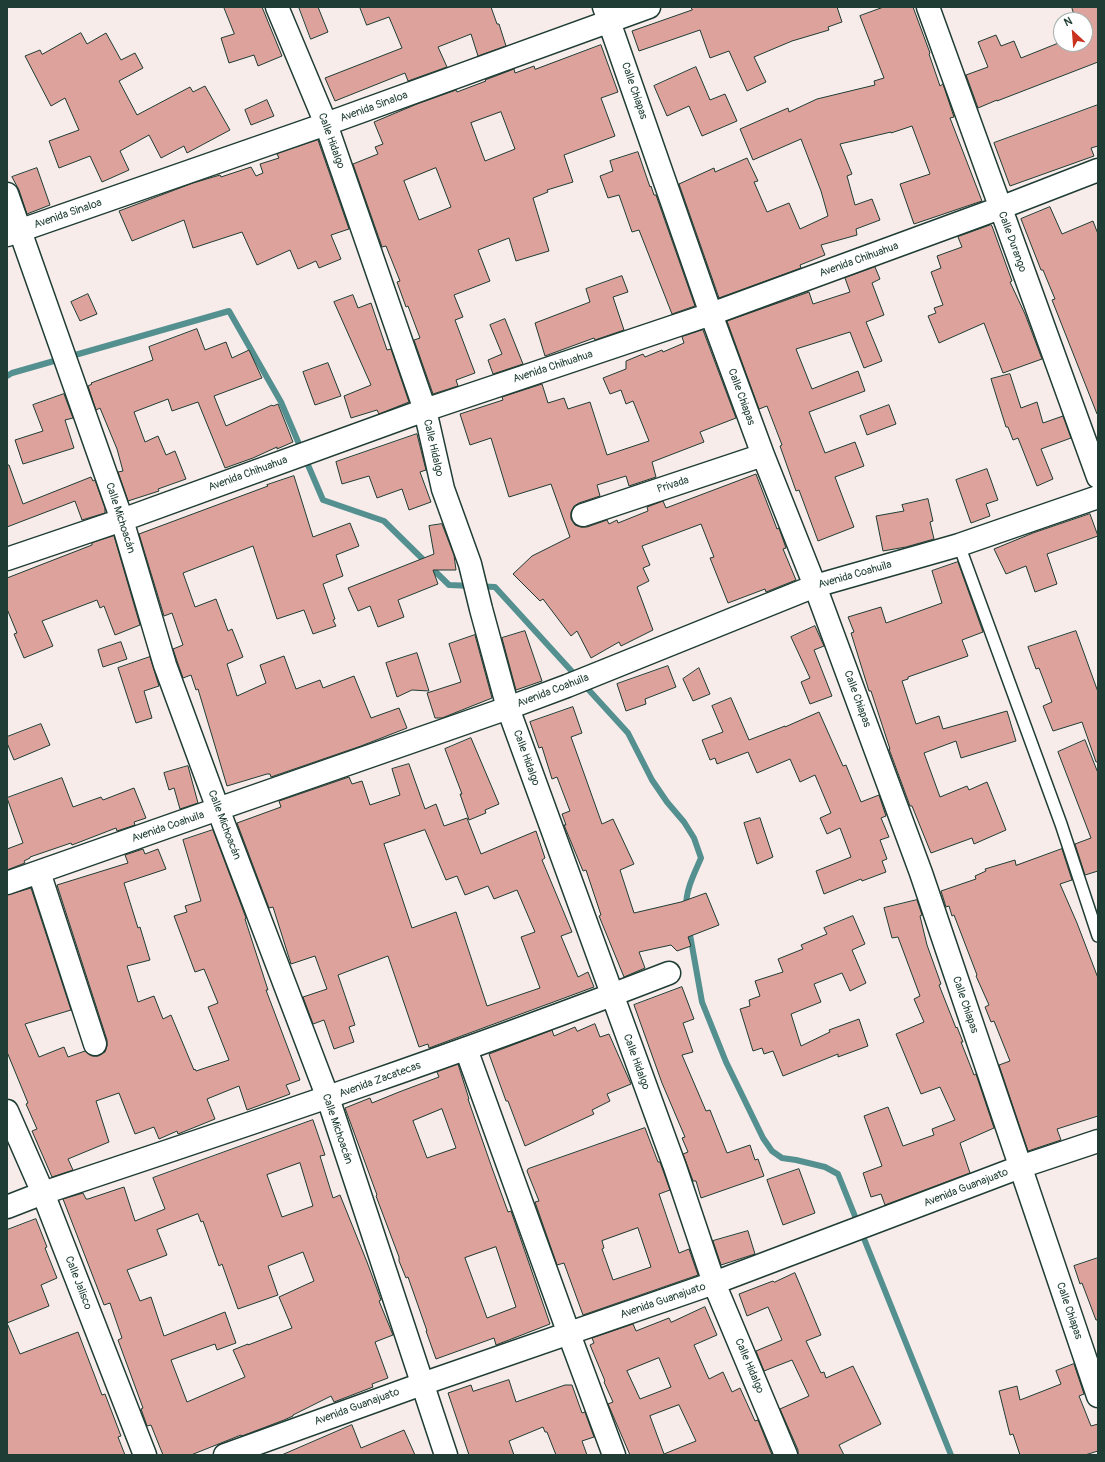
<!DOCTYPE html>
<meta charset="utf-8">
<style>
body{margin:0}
#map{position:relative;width:1105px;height:1462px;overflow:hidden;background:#f8eceb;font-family:Pangolin,sans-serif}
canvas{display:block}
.frame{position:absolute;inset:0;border:8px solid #1f3d34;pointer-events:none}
.north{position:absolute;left:1053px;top:12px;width:40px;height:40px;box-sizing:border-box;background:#fff;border:1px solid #a5b1ae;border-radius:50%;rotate:334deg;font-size:11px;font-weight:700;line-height:16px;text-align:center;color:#1f3d34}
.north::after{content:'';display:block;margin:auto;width:14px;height:18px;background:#c8321e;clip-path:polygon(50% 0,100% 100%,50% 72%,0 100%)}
</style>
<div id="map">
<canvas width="1105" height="1462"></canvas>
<div class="frame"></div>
<div class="north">N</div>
</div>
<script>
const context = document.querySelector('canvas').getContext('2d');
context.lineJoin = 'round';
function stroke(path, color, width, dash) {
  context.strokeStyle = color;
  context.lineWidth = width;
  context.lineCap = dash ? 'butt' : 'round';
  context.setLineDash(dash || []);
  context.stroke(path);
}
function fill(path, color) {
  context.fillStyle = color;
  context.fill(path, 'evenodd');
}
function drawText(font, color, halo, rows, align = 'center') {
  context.font = font + ' Pangolin,sans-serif';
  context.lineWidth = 3;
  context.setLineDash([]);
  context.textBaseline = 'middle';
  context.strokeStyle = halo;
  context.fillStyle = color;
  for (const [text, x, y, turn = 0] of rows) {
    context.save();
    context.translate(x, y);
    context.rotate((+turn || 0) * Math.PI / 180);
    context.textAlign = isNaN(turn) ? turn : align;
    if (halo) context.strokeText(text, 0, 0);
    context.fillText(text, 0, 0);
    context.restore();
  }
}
const stream = new Path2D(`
 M7,376L12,373L229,311L281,402L323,500L384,521L449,585L495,587L628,733L652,780L667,802L684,822L694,838L701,858C694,874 686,889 686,907
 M689,929L702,1002L726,1062L763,1138L772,1151L782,1158L796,1160L825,1167L838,1174L951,1455`);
const building = new Path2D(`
 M224,7H262L282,56L258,66L254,55L229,63L221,38L234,34Z
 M299,7H318L328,32L311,39Z
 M360,7H491L497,24H499L506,46L478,56L471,34L438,47L447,67L408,81L405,73L335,101L325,78L402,48L389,17L367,25Z
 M691,7H837L842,22L828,27L829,30L792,41L754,57L766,82L747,91L729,51L710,58L700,30L639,51L632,31L692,10Z
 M884,7H913L930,53L929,54L940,86L943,84L954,117L950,118L982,201L914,224L900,184L930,174L912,126L891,133V132L840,144L852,174L847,176L855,205L872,199L880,220L856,229L857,235L821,245L825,255L800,265L801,268L719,298L679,184L714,168L715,172L747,158L758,181L754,182L767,212L789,203L800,229L828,216L821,191L801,139L753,160L740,129L788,108L789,112L817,99L875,85L874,81L884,78L860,16Z
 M1072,7H1098V62L997,101V100L978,108L966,75L988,67L978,42L996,35L1001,46L1014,41L1021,58L1061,42V44H1085V20H1076Z
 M81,33L87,44L106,33L121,60L135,53L143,68L119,81L137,115L190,87L193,92L205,86L230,130L187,153L184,146L161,158L149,135L120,151L129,170L102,182L90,156L59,168L49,141L79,130L65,98L51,106L25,56L40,50L42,54Z
 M601,45L618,92L601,98L615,136L564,155L573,182L547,190L548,192L533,198L549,251L516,261L509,238L478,250L490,281L454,295L463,317L455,320L475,373L456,380L458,386L433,394L414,340L420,338L408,306L406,307L397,282L400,281L386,246L382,247L353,164L378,154L375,147L383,144L374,122L417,104L456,90L457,92L486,81L485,80L514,69L515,73L534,66L535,69ZM501,112L515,149L485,161L471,123ZM436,168L451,207L419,220L404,181Z
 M696,67L710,100L725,94L737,121L702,136L689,106L667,116L654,86Z
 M267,100L274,116L251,125L245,110Z
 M1098,105V146L1091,148L1094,156L1010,186L994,143Z
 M318,140L349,229L331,235L341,259L319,268L316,261L298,269L290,250L257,265L242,232L193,248L184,220L132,241L119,211L193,183L220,175L221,177L251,167L256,176L263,173L260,164L279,158L277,154Z
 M638,152L650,187L651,186L654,195H656L695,306L672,314L639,230L632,232L619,195L608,198L600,176L613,171L610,161Z
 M37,168L50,205L27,214L19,190L12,177Z
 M1050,207L1062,234L1093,221L1098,234V414H1097L1052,300L1055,299L1043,270H1041L1021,219Z
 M991,225L992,226L1012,281L1010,282L1025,314L1042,359L1003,373L984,323L939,343L928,316L936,313L934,308L943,305L931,272L941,268L937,256L962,247L958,237Z
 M875,267L880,279L872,283L884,315L866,322L882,361L864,368L850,332L796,349L812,389L858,371L865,391L809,412L825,453L855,442L864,466L835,477L854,527L818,541L799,490L796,491L780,446L782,445L767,406L759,409L727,321L809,292L813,304L850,292L845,278Z
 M622,276L628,292L613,297L624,330L595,340L594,338L545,356L535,323L590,302L586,289Z
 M88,294L97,314L80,321L71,302Z
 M353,295L358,308L371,303L387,350L391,349L409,402L379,414L377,410L351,418L344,396L371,385L334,302Z
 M505,319L523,364L493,374L488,360L502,354L490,325Z
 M197,329L205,350L226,342L232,358L249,350L262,378L214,396L226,426L272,405L273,406L278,404L293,442L277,449V447L253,458L225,468L198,402L172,411L168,399L134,412L145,442L158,436L166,455L175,451L186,479L158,489L159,491L128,501L118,472L123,471L117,449L100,408L96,410L88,386L92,384L91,383L153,360L149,347Z
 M703,330L736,418L700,432L704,442L652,462L656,477L629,486L626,476L597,485L600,496L579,503L574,506L571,512V519L575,525L581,527H587L607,520L609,524L617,520L618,523L648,511L647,507L663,501L666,508L756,474L777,529L779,528L786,548L783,549L796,580L766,592L765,589L728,603L710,558L714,557L701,524L642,546L650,565L643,568L649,581L637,587L653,630L621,646L619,642L591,658L577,631L571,636L543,599L540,601L513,574L532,556L570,537L551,484L509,497L491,438L470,445L460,414L503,400L502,397L542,384L548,403L564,398L568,409L590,402L607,455L649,441L633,401L626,404L621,390L610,394L603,378L626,369V361L643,354L645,357L662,350L663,352L684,343L682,337Z
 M328,363L341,396L315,405L303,372Z
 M1010,374L1021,408L1037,402L1043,423L1063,416L1071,438L1041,449L1053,479L1037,486L1018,438L1013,440L1008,427H1006L991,379Z
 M64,394L73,418L65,420L74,448L23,464L15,440L43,431L33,405Z
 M889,405L896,424L867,435L860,416Z
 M417,434L426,470L420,472L431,502L409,510L402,489L377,498L369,476L342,484L336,462Z
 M7,465H9L23,504L91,477L93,481L95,480L105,508V513L82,520L75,501L7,527Z
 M987,469L998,500L986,504L990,516L971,523L956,480Z
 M294,476L313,537L350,523L359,546L336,555L343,576L323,584L335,619L333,620L336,626L313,634L304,610L277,619L253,546L183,573L195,607L216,599L228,631L232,629L243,657L227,664L237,696L266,683L260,665L284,656L296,689L320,680L323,688L354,676L371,718L399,708L407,728L361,746L271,777L270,774H267L227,786L198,689L196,690L191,675L183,678L177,661L173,649L183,645L172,613L164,616L139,534L268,486L267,485Z
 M928,499L933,521L930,522L934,539L906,547L883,551L876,516L904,511L902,505Z
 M1090,514L1098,536L1047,554L1057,584L1035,592L1026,566L1006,574L994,549L1033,533Z
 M442,524L454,555L456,570H433L438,584L398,600L404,617L378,627L370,606L358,611L348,588L434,554L429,526Z
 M114,536L140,625L115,635L104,606L100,608L97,600L42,621L53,646L24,658L14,634L17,633L7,609V578L92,545V543Z
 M958,562L983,632L962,640L968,656L908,677V679L902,681L916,724L939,716L943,729L1007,711L1016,741L961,758L956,741L924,753L940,797L967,786L969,790L987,782L1006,830L974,844L972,838L931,853L912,806H910L889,749H890L871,691H869L851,633L854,632L848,617L881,607L886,623L942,603L932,571Z
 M815,626L824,646L814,650L832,696L810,704L801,682L810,678L791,637Z
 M525,631L542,681L516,690L502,638Z
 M1076,631L1098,692V762H1096L1082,722L1053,731L1043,706L1052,702L1039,668L1036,669L1028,647Z
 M475,635L492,698L442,718H435L427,693L461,682L449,644Z
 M121,642L127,659L103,667L98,650Z
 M417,653L429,691L412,690L397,697L386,663Z
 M150,657L159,686L144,691L152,718L136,723L118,668Z
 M668,666L676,687L645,699L646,704L626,711L617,684Z
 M699,668L710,694L693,701L683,679Z
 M731,698L749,740L785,726V727L819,712L843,766L846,765L861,802L879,795L886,816L881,818L889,837L880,840L887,859L882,861L886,872L862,881L861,879L824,894L816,871L851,857L840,828L827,834L820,818L831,813L815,775L800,782L790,759L757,773L748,752L717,764L715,758L710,760L702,740L723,732L712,706Z
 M573,707L582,733L571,737L602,824L613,819L634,864L620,870L634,913L681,902L706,893L719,925L688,937L691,946L677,951L671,945L639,952L645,968L624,977L599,916L601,915L586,870L583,871L564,825H566L562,814L570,811L557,777L552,779L542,747L539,748L530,722Z
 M41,724L50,745L14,760L7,743V737Z
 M471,738L499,804L485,810L486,813L469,820L460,794H462L445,749Z
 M1085,740L1098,773V871L1085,875L1075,844L1091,838L1058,752Z
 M409,764L425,809L436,804L444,826L467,818L481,854L536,831L545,858L542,860L572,932L561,936L578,977L588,972L594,987L429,1048L428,1044L419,1047L388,956L338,975L355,1025L349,1027L354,1042L334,1049L324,1020L313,1024L303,997L327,989L315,956L291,964L273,907L269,908L237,823L281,807L279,801L349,777L352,784L362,781L370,805L400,795L392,769ZM425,830L446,880L457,876L465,895L488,886L494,899L517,890L535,932L521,937L540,988L487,1006L456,912L412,928L384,844Z
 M188,766L198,803L180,809L174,788L169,790L164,773Z
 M62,778L73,807L101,797L103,800L134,788L146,818L134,822L135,825L117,831L116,828L72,845L71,843L30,857V858L24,861L25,863L7,870V849L23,843L7,798Z
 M760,818L773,857L757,864L744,823Z
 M213,830L246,918L245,919L268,990H266L300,1080L286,1085L290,1094L247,1110L239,1086L207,1099L215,1119L178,1134L177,1131L159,1139L154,1127L135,1134L119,1093L96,1101L109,1142L68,1159L73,1170L52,1177L32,1131L37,1129L26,1104L28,1103L7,1052V895L31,888L71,1010L25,1024L39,1057L64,1047L68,1057L85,1051L92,1056H98L105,1052L107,1046V1040L57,885L128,863L125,855L143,849L145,854L158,849L166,869L124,883L138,928L140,927L150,960L127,966L138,1002L154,996L163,1019L171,1015L194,1070L195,1069L196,1071L229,1060L208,1007L218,1003L204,969L195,972L174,916L187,912L185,906L201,901L183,840Z
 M1062,849L1072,880L1060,884L1077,923L1098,978V1116L1057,1129L1061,1140L1028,1151L999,1065L1010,1061L994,1021L991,1022L985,1007L989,1005L976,976L977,975L954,915L952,916L949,906L946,907L941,891L976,879L975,876L986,871L985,869L1015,860L1016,865Z
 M917,900L922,915L920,916L927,945L941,984L939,985L956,1028L957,1027L963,1042H961L974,1075L976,1074L994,1128L960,1143L970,1173L885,1205L881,1194L871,1197L863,1173L882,1166L864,1116L888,1107L903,1146L934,1135L932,1129L955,1120L940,1087L921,1094L896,1034L924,1022L914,999L920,996L898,937L892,938L884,908Z
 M853,916L865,944L852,950L866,983L850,991L842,973L814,984L821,1002L791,1014L801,1046L830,1032L829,1030L859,1019L868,1046L838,1057V1054L783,1076L773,1051L764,1054L762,1048L753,1051L740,1009L750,1006L749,1000L760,996L755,981L783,972L778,959L803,949L801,945L827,934L824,928Z
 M682,987L694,1019L683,1023L693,1052L682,1055L706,1111L710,1110L727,1153L750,1145L755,1160L758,1159L764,1176L701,1198L696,1181H693L683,1154L688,1152L682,1138L685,1137L662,1083L634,1005Z
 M595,1024L600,1037L609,1034L631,1084L607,1094L610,1101L592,1110L594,1114L525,1146L508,1101H506L489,1054L552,1030L554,1036L575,1027L577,1031Z
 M458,1064L469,1099H468L492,1168L508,1212L511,1211L550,1324L496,1345L494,1338L436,1359L426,1331H427L408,1277L406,1278L399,1261V1257L376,1196L377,1195L345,1108L370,1098L372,1103L399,1092L439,1077L437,1072ZM442,1109L456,1148L427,1158L413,1121ZM496,1247L516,1307L487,1318L465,1258Z
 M313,1120L325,1155L320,1156L333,1198L340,1195L367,1262L381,1300L379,1301L393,1335L375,1342L388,1378L372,1384L373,1387L334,1402L331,1396L293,1415V1416L284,1420L242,1436L241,1435L191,1455H163L151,1425L147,1426L146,1423L141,1409L143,1408L118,1340L122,1338L110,1303L104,1305L63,1199L83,1193L86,1199H88L124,1187L135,1221L165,1209L153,1178ZM300,1163L313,1206L282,1217L267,1175ZM198,1214L201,1222L203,1221L219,1266L222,1264L238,1309L278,1295L268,1266L303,1252L314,1281L279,1297L292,1328L248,1345V1344L233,1350L245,1377L187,1402L171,1360L215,1344L217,1350L236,1343L225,1312L164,1336L151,1297L140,1301L127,1270L167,1255L157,1230Z
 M645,1128L658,1162H660L670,1190L659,1194L679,1253L689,1249L698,1275L583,1315L564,1263L557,1265L535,1202L539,1201L527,1171L528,1169ZM638,1228L651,1267L613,1280L602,1249L604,1248L602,1241Z
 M799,1169L815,1213L783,1225L767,1180Z
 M36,1219L47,1247L45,1248L57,1278L41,1285L49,1306L7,1323V1230Z
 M748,1231L755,1254L721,1265L713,1241Z
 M1098,1258V1320H1096L1082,1283L1080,1284L1074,1266Z
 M795,1273L821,1335L806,1341L821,1373L824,1372L826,1378L853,1366L881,1424L839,1445L844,1455H798V1450L780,1409L809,1396L792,1360L764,1371L756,1351L782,1340L768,1307L747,1316L739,1294L773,1281L774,1282Z
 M705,1307L717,1335L694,1345L709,1379L723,1372L732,1392L740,1388L755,1421L758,1420L772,1455H630L608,1404L613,1402L604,1382L605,1381L590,1345L594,1343L592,1338L633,1324L636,1331L669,1318L671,1322ZM659,1358L671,1387L640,1399L627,1371ZM679,1405L696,1441L664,1454L650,1416Z
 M7,1323L20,1354L78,1332L102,1395L105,1394L121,1436L118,1437L125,1455H7Z
 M1074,1364L1084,1394L1079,1396L1091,1426L1098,1424V1451L1085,1455H1020L1013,1434L1010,1435L999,1391L1017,1386L1020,1400L1061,1384L1056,1371Z
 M509,1380L516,1402L565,1385H572L582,1413L585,1412L594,1437L582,1441L587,1455H556L547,1432H545L543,1427L509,1441L514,1455H469L448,1393L471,1385L473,1391Z
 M352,1425L361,1448L404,1430L415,1455H282Z`);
const service = new Path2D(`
 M959,545L1061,824L1098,936`);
const minor = new Path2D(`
 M277,7L326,124L425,410L443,489L470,564L481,609L508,708L675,1167L714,1283L786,1455
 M604,7L711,314L763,455L815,586L921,873L1098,1396
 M928,7L1098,477
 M7,194L122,520L165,665L218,809L7,883
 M7,235L326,124L649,7
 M583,515L763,455
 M7,559L122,520L425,410L711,314L1000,208L1098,170
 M39,872L95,1044
 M466,1049L569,1334L614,1455
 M7,1111L43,1193L145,1455
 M7,1207L43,1193C253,1123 463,1053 669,973
 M225,1455L422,1384L714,1283L1020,1167L1098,1141`);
const tertiary = new Path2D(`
 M446,1455L328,1098L218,809L508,708L567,686L815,586L959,545L1098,497`);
const streetNames = [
 ["Calle Chiapas",634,91,71],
 ["Avenida Sinaloa",374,107,-20],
 ["Calle Hidalgo",331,141,70],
 ["Avenida Sinaloa",68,214,-19],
 ["Calle Durango",1012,242,70],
 ["Avenida Chihuahua",859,260,-20],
 ["Avenida Chihuahua",553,367,-18],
 ["Calle Chiapas",741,397,70],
 ["Calle Hidalgo",433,448,77],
 ["Avenida Chihuahua",248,474,-20],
 ["Privada",673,485,-18],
 ["Calle Michoacán",120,518,72],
 ["Avenida Coahuila",855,575,-16],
 ["Avenida Coahuila",553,691,-21],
 ["Calle Chiapas",857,699,70],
 ["Calle Hidalgo",526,758,70],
 ["Calle Michoacán",224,825,69],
 ["Avenida Coahuila",168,827,-19],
 ["Calle Chiapas",965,1005,71],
 ["Calle Hidalgo",636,1062,70],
 ["Avenida Zacatecas",380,1080,-20],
 ["Calle Michoacán",337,1129,71],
 ["Avenida Guanajuato",966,1188,-21],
 ["Calle Jalisco",78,1283,69],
 ["Avenida Guanajuato",663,1301,-19],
 ["Calle Chiapas",1069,1311,71],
 ["Calle Hidalgo",749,1366,67],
 ["Avenida Guanajuato",357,1407,-20]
];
stroke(stream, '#549090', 6);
fill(building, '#dca29b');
stroke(building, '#1f3d34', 1);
stroke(service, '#1f3d34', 14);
stroke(minor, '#1f3d34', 25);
stroke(tertiary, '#1f3d34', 25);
stroke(service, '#fff', 11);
stroke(minor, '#fff', 22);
stroke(tertiary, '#fff', 22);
drawText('11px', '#1f3d34', '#fff', streetNames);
</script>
